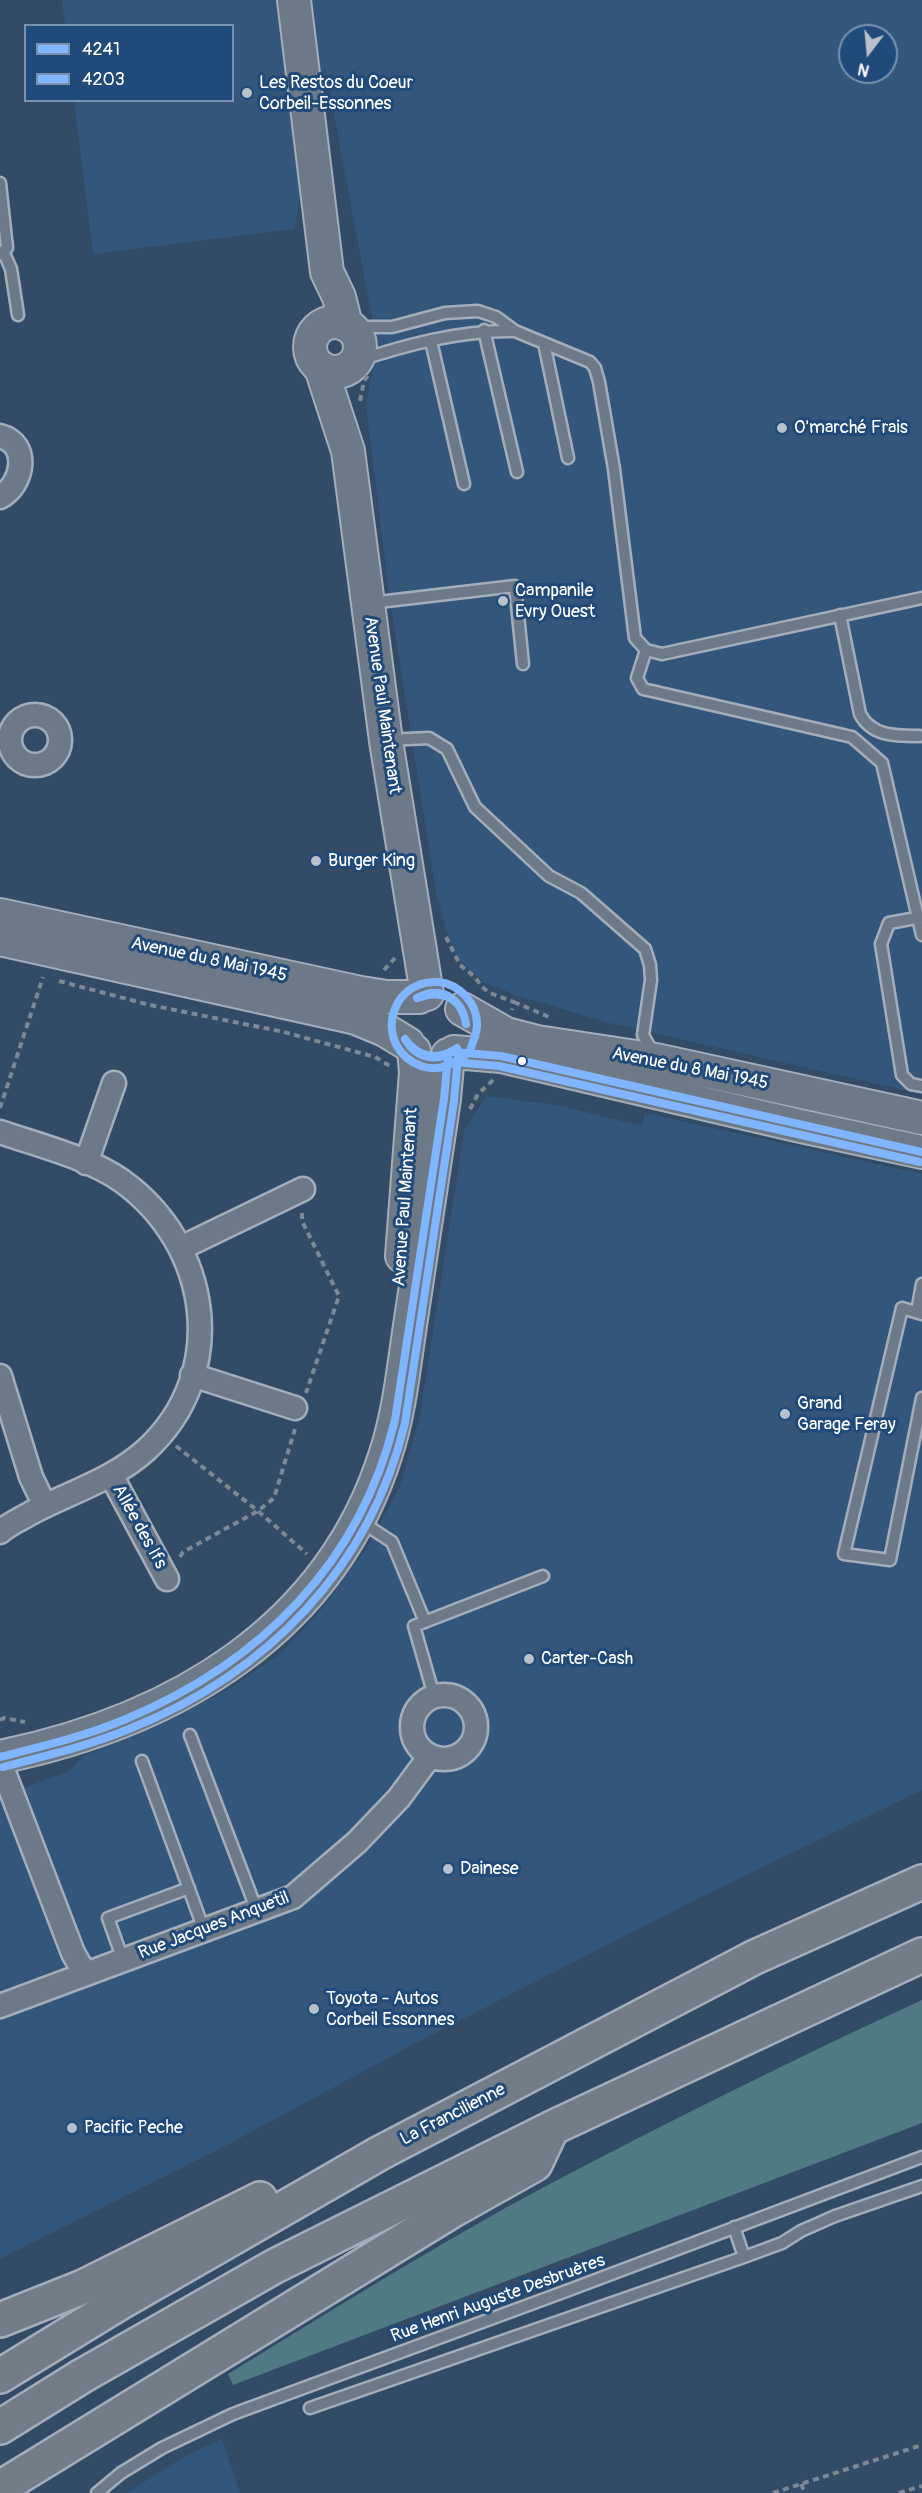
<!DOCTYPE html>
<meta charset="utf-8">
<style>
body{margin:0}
#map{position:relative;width:922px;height:2493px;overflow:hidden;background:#344b65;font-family:Pangolin,sans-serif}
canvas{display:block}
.legend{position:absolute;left:24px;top:24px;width:210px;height:78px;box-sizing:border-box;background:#1f4a7a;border:2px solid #7992af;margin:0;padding:8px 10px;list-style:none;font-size:18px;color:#fff}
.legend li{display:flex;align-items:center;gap:12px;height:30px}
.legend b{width:30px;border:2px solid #7992af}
.north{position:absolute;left:838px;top:24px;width:60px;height:60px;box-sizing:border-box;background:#1f4a7a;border:2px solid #7992af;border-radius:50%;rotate:196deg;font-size:16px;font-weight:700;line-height:24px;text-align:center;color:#fff}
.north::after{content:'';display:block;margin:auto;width:21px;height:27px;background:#b8c0c9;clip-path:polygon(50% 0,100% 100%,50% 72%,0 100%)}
</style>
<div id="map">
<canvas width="922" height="2493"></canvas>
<ul class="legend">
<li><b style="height:8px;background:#80b6ff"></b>4241</li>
<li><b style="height:8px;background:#80b6ff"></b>4203</li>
</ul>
<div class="north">N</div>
</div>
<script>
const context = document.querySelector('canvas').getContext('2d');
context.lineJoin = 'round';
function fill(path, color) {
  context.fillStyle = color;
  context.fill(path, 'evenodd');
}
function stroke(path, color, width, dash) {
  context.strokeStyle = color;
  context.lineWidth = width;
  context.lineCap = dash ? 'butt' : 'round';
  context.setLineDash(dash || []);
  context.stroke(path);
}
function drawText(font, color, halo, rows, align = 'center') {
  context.font = font + ' Pangolin,sans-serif';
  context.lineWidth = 6;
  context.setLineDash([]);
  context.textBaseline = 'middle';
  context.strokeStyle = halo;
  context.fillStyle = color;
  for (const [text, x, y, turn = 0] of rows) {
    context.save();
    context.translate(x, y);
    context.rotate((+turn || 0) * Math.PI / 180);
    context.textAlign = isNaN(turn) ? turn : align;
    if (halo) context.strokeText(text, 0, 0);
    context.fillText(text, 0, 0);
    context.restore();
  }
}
const built = new Path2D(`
 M62,0H922V1094L605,1022L516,995L483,982L457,957L445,926L436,892L390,601L366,406L377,344L325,66L294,229L93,254L74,101L232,100V26L65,25ZM850,36H886V72H850Z
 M486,1096L561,1106L642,1126L645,1113L922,1174V1790L695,1900L414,2044L229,2144L0,2259V1797L69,1771L84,1756L157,1726L231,1688L281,1653L320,1611L366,1549L400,1486L420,1416L464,1131Z
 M222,2439L240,2493H127L185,2456Z`);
const green = new Path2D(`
 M922,2000V2123L233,2385L228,2374C332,2310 436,2245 544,2187C669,2121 794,2059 922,2000Z`);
const path = new Path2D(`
 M360,401L364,381L369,374
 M446,937L460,965L475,977L482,987L490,993L514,1002L512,1010
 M384,970L395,958
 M59,981L150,1005L284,1032
 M514,1002L549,1017
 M284,1032L375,1057L390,1066
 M0,1108L43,977
 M470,1109L478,1094L493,1080
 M302,1213V1221L339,1296L306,1393
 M176,1446L258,1511L307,1554
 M180,1557L183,1552L258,1511L274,1498L295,1429
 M0,1720L4,1718L25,1722
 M801,2484L805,2493
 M773,2493L922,2445
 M899,2493L922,2486`);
const lane = new Path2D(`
 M0,183L7,248L0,254
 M4,253L11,269L18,315
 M350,327H392L445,313L478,311L496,317L515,331L590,362L595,368L599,382L614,469L635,638L646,650L637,678L643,689L852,737L882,763L922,935
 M484,330L517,472
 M431,341L464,484
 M544,343L568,458
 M354,362C405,345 461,330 514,331
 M370,603L515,586L523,664
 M840,615L860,714C872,737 897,736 920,736
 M646,650L662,654L922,598
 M388,740L429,738L447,749L475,807L549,876L581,893L645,949L650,965L651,980L643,1035L654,1055
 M922,917L889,923L881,944L902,1075L911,1084L922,1086
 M917,1312L922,1284
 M922,1314L902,1308L844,1554L890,1560L922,1398
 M360,1521L392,1542L425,1622
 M434,1696L414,1626L543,1576
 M190,1735L257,1911
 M142,1761L204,1930
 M123,1960L108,1918L189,1888
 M734,2227L744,2257
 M310,2408L744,2257L782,2243L801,2231L835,2216L922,2186
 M97,2493L121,2473L162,2448L233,2414L569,2290L922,2157`);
const street = new Path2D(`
 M0,436C31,444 23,485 0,497
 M10 740a25 25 0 1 1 50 0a25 25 0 1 1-50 0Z
 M0,1132C38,1145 90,1158 122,1181C211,1245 230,1373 146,1450C113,1480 70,1492 31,1513C21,1519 9,1524 0,1532
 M86,1163L114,1083
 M181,1248L303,1189
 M192,1375L295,1408
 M0,1376L31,1477L45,1506
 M111,1475L167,1579
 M412 1727a32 32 0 1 1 64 0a32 32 0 1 1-64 0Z
 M0,1762L73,1953L85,1974
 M0,2006L293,1897L357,1842L399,1798L430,1756`);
const secondary = new Path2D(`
 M294,0L327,272L339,297L346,325
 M310 347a25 25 0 1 1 50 0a25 25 0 1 1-50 0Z
 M321,368L348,451L386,741L427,994
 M0,915L361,993L387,997H419
 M0,939L356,1018L385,1030L408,1044
 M462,1009L506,1034L537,1042L656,1060L922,1118
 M454,1052L501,1056L796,1125L922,1152
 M402,1256L416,1072L414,1051
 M0,1757C174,1721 330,1631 386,1453C400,1410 404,1364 411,1319C422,1246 433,1173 444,1099L448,1055`);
const highway = new Path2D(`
 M0,2320L83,2287L260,2199
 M0,2376L121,2302L380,2153L755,1957L922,1882
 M0,2427L82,2376L275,2266L552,2128L922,1955
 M0,2488L453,2210L535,2164L552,2128`);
const bus1 = new Path2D(`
 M417,998C441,985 462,998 466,1024
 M417,998C442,989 461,997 466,1024
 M405,1039C419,1058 438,1061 457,1048
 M405,1039C417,1060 440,1063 457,1048
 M454,1052L501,1056L922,1152
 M0,1757C43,1746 86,1736 126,1719C260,1663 360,1564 395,1420L444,1099L448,1055`);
const bus2 = new Path2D(`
 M467,1054C452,1065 439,1072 421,1066C373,1048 388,979 438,982C460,984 478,1004 477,1026C477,1033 473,1041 471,1048
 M453,1062L499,1066L920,1162
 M3,1767C45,1756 88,1746 129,1729C267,1674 370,1568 405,1423L454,1101L458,1056`);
const markers = [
 [247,93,6,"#b8c0c9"],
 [782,428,6,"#b8c0c9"],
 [503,601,6,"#b8c0c9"],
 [316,861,6,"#b8c0c9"],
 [522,1061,5,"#fff"],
 [785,1414,6,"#b8c0c9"],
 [529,1659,6,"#b8c0c9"],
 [448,1869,6,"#b8c0c9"],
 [314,2009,6,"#b8c0c9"],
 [72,2128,6,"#b8c0c9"]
];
const poiNames = [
 ["Les Restos du Coeur",259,83],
 ["Corbeil-Essonnes",259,104],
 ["O'marché Frais",794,428],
 ["Campanile",515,591],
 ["Evry Ouest",515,612],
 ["Burger King",328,861],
 ["Grand",797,1404],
 ["Garage Feray",797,1425],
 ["Carter-Cash",541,1659],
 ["Dainese",460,1869],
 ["Toyota - Autos",326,1999],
 ["Corbeil Essonnes",326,2020],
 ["Pacific Peche",84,2128]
];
const streetNames = [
 ["Avenue Paul Maintenant",382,705,82],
 ["Avenue du 8 Mai 1945",209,960,12],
 ["Avenue du 8 Mai 1945",690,1069,11],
 ["Avenue Paul Maintenant",406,1197,-86],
 ["Allée des Ifs",139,1527,61],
 ["Rue Jacques Anquetil",214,1926,-21],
 ["La Francilienne",453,2115,-27],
 ["Rue Henri Auguste Desbruères",498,2299,-20]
];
fill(built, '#35567b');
fill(green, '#517a83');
stroke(lane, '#a4aeba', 15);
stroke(street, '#a4aeba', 27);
stroke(secondary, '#a4aeba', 36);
stroke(highway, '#a4aeba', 38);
stroke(path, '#7e8895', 4, [6, 4.5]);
stroke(lane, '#6d7986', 10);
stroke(street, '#6d7986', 22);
stroke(secondary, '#6d7986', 32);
stroke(highway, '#727d88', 33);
stroke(bus1, '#80b6ff', 8);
stroke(bus2, '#80b6ff', 8);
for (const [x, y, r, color] of markers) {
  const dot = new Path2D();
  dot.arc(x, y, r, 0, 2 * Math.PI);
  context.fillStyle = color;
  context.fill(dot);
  stroke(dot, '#1f4a7a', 2);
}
drawText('18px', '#fff', '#1f4a7a', poiNames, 'left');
drawText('18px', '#fff', '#1f4a7a', streetNames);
</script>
